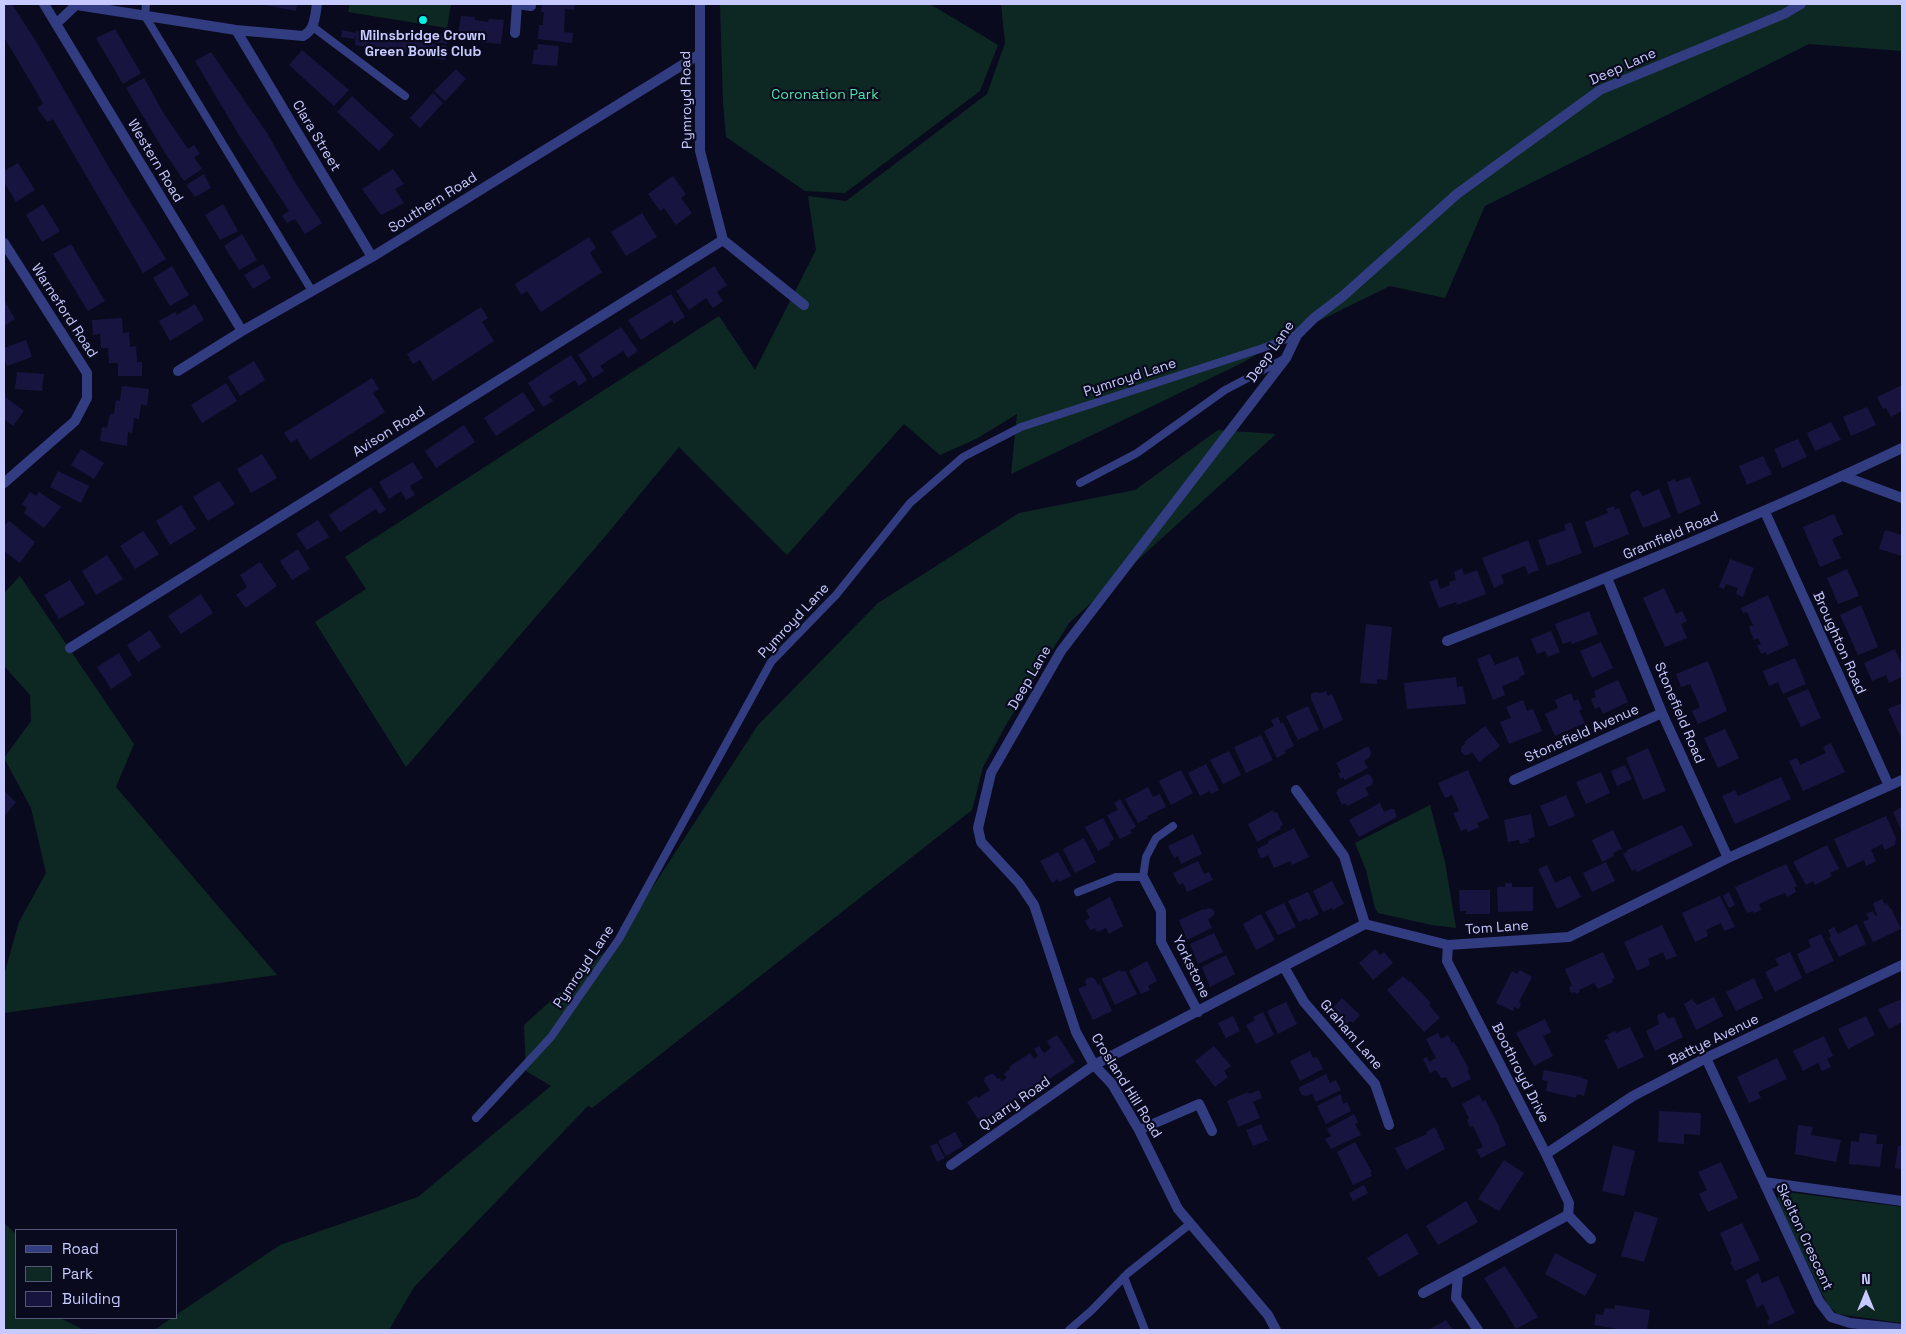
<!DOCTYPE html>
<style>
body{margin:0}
#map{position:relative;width:1906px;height:1334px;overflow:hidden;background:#0a0a1e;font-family:"Space Grotesk",sans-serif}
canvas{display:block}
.frame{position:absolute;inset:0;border:5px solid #c7caff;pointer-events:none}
.legend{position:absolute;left:15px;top:1229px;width:162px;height:90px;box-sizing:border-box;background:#0a0a1e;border:1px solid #565778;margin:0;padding:6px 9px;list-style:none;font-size:15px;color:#c7caff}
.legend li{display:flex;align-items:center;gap:10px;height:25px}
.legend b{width:25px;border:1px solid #565778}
.north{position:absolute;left:1841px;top:1269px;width:50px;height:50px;-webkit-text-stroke:4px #0a0a1e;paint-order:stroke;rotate:0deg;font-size:14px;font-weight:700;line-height:20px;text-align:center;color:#c7caff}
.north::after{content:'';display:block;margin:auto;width:18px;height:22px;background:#c7caff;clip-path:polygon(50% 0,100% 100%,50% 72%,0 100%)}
</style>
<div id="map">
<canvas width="1906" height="1334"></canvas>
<div class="frame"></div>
<ul class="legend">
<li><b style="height:6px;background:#323c80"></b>Road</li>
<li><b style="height:14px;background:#0d2823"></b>Park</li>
<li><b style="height:14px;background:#171540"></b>Building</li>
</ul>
<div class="north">N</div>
</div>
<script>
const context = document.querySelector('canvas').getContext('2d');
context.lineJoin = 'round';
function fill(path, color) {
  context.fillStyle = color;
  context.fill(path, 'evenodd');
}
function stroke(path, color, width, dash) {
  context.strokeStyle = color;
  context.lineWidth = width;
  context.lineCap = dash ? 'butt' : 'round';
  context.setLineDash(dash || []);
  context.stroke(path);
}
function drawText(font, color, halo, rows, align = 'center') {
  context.font = font + ' "Space Grotesk",sans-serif';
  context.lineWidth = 4.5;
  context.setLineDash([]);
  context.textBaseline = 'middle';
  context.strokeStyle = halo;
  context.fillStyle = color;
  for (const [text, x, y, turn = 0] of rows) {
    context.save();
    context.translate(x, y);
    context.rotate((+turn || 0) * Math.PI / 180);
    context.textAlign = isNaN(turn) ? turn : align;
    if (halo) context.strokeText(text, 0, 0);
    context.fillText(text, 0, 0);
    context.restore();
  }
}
const green = new Path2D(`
 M350,4H451L447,28L348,12Z
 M720,4H930L998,45L980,91L845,193L805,191L726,137L723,102Z
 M1001,4H1902V51L1809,44L1485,206L1445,298L1390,286L1286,337L1242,363L1011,474L1017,414L976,439L940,455L904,424L787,555L679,447L603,539L406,767L315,622L366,589L345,557L719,316L755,370L816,250L808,196L846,201L987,94L1005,43Z
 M1218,430L1276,434L1069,623L1006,725L983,767L972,810L592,1108L588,1106L414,1287L389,1330H154L172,1318H176V1315L280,1245L418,1197L551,1086L526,1071L524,1025L619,939L758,725L878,603L1019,513L1135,490Z
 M20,576L134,744L116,787L277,975L4,1013V975L19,922L46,873L31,808L4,758L31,721L30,695L4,666V593Z
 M1430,805L1445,862L1456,928L1432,925L1378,913L1375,908L1366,870L1355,843Z
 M1787,1192L1902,1207V1323L1838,1314L1828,1306L1778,1203V1194Z
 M4,1223L16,1234V1318H60L84,1330H4Z`);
const building = new Path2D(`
 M4,4H12L37,43L111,171L166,259L143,273L53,119L47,122L37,108L43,103L4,37Z
 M260,4H297L296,11Z
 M542,4H575L574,10L565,9L564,32L573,33L572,43L538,39L539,25H543V19L544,12H541Z
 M461,16L475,17V20L488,22L489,19L504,20L501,44L457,40Z
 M115,29L141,73L123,84L96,38Z
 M342,30L356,33L354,39L341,37Z
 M356,31L447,46L445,60L355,45Z
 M429,32L449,35L447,44L427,41Z
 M538,44L559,46L557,66L532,64L534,50H537Z
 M302,50L349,90L334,106L289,65Z
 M211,52L267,133L296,184L322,223L305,234L295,219L287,223L282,216L289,211L239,135L195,61Z
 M456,69L466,79L445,101L434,91Z
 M144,78L164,114L188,149L194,145L200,154L194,157L202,169L184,181L167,156L126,88Z
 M433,93L443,103L420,128L410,118Z
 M352,96L394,135L379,151L337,112Z
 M18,163L35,190L16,202L4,182V171Z
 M393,169L404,184L395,189L404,203L381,215L362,189Z
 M204,174L211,188L195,197L186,185Z
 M673,176L686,194L681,198L692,213L676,225L664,208L660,211L648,194Z
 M43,204L60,231L42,242L26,215Z
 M223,204L238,231L220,240L205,215Z
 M642,213L657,237L626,256L611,232Z
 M242,234L257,260L239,270L224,246Z
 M589,237L596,248L590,253L602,272L541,312L527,291L521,295L515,284Z
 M71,244L105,301L88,311L53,254Z
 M263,264L271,278L253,289L244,275Z
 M172,266L189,295L170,306L153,278Z
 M714,266L727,285L717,292L723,301L713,308L706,298L689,310L676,291Z
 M671,294L685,317L674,324L672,320L641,340L628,320Z
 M4,300L15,319L4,326Z
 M195,304L204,320L170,341L159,321L175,312L177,315Z
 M481,307L488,318L482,322L494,341L433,381L420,360L413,364L407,354Z
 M122,318L123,333L129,332L130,347L136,346L137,362H142V376H118V363H109L108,348H101L100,334L93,335L92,320Z
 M621,327L638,351L628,358L623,351L600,366L604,371L593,378L578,355Z
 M26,340L32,357L7,366L4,358V348Z
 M571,355L587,380L579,386L575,380L549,396L553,401L543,407L528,383Z
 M254,361L265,380L240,396L228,377Z
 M17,372L44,374L42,391L15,389Z
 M372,378L379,389L373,393L385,412L310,460L297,439L291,443L284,433Z
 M226,383L237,401L202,423L191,405Z
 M1902,385V411L1891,417L1886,408L1883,409L1877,397Z
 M122,386L149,389L147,406L141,404L139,419L134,418L132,433L128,432L127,446L100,441L102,427L107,428L110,414H114L116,400L120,401Z
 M523,392L535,410L496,436L484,418Z
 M4,396L24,411L13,426L4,419Z
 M1867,407L1876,425L1851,436L1843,417Z
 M1831,422L1841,440L1815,451L1807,433Z
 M464,425L475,442L436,468L425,451Z
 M1798,439L1807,457L1782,468L1774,449Z
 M81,449L104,463L94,479L71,465Z
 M262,454L277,478L251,493L237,469Z
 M1763,456L1772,474L1747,485L1739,466Z
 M413,462L423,478L410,486L415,495L406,500L401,491L389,499L379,482Z
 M58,471L89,486L81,503L50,487Z
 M1690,477L1701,504L1678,514L1667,482L1675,479L1676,482Z
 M219,481L235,504L208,521L193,497Z
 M371,487L386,510L379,514L376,509L340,532L329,515Z
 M1659,489L1671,517L1643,528L1630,496L1631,493L1638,490L1643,496Z
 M30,492L36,496L39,492L61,507L44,528L24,513L27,508L22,504Z
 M181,505L196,529L170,545L156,521Z
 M1614,506L1615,510L1619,508L1629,534L1594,548L1585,522L1608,513L1606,509Z
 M1834,514L1843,534L1832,539L1841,558L1820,567L1803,527Z
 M318,520L329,537L307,550L296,534Z
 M9,521L35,542L20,563L4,551V526Z
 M1571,522L1582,553L1547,566L1538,540L1566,530L1564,525Z
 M1885,530L1902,535V556L1879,549Z
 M143,531L159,554L135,569L120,546Z
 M1528,540L1539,570L1528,574L1525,566L1501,575L1504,583L1494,588L1482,558Z
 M298,549L310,569L292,580L280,561Z
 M107,555L123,579L96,595L82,571Z
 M1730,559L1754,568L1743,597L1736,594L1738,588L1726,584L1724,589L1719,587Z
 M260,562L277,586L246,608L236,595L247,587L240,575Z
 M1462,568L1464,575L1477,570L1486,594L1457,605L1456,602L1439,608L1429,582L1437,579L1440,589L1450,585L1449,582L1456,580L1454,572Z
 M1847,569L1859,596L1838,604L1827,578Z
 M70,580L85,604L59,619L44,595Z
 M1664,588L1676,614L1682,611L1687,621L1681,624L1687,638L1665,647L1643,598Z
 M201,594L213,613L181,634L168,616Z
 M1768,595L1789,645L1767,655L1766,652L1761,654L1757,645L1761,644L1758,638L1754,640L1749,627L1753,625L1747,612L1743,613L1741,608Z
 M1861,605L1878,647L1858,655L1840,615Z
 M1589,611L1598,634L1572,644L1571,641L1563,644L1555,624Z
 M1366,624L1392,627L1387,680L1377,679V684L1360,683Z
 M150,630L161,647L138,662L127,645Z
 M1551,631L1560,652L1548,657L1545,651L1537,654L1531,639Z
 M1601,642L1613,668L1592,678L1580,651Z
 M1895,649L1902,665V677L1889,683L1886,675L1872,681L1864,663Z
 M119,653L132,675L111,689L97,667Z
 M1490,654L1495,665L1518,656L1525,674L1519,677L1520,679L1502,686L1505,695L1493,700L1477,659Z
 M1795,658L1806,684L1783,694L1778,682L1769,686L1763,671Z
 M1708,661L1727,711L1698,724L1692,711L1700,707L1690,684L1681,687L1676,674Z
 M1456,677L1457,687L1463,686L1466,704L1407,709L1404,683Z
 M1618,680L1628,702L1603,714L1600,707L1595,709L1591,699L1596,697L1594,691Z
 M1808,689L1821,718L1801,727L1787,698Z
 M1326,691L1328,696L1332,694L1343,720L1324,729L1311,699V694L1315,692L1320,693Z
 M1571,693L1574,701L1578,699L1582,709L1579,711L1585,723L1555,736L1545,714L1558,708L1555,700Z
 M1523,700L1527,711L1533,709L1542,731L1509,744L1500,722L1511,718L1506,707Z
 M1902,703V740L1888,709Z
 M1308,706L1319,730L1298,740L1286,716Z
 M1278,717L1281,724L1283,722L1294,746L1284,751L1286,753L1277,758L1264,731L1274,726L1271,720Z
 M1485,726L1500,746L1479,762L1472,752L1468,755H1464L1461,751V747L1465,744L1464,742Z
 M1725,729L1739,758L1718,768L1704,738Z
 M1261,735L1273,760L1246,773L1234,747Z
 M1831,743L1845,772L1803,791L1789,761L1797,758L1800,765L1826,753L1823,747Z
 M1366,747H1369L1371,753L1370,757L1364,761L1368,768L1345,780L1343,777L1341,779L1338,773L1341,772L1336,763Z
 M1648,748L1666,791L1643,800L1626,758Z
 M1229,751L1241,775L1223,784L1210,760Z
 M1206,764L1219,790L1211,794L1210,791L1200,796L1188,773Z
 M1625,765L1632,779L1617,786L1611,771Z
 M1181,770L1193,793L1171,805L1159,781Z
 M1468,770L1489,818L1477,823L1479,827L1468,832L1466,829L1461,831L1453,813L1459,811L1452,795L1445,798L1438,783Z
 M1601,772L1610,793L1586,804L1576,782Z
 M1367,774L1370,775L1373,780L1372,785L1365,788L1369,795L1347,806L1345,803L1342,805L1336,792L1338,791L1337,790Z
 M1781,777L1791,799L1735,824L1722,796L1735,790L1738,796Z
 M1148,787L1153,797L1160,794L1166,807L1147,816L1148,818L1138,823L1125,799Z
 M4,791L16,802L4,817Z
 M1566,795L1575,816L1549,827L1540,806Z
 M1120,799L1136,827L1130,830L1132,833L1120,839L1107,815L1118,810L1114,803Z
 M1380,803L1384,812L1391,809H1394L1397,817L1359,837L1349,820Z
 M1902,807V832L1893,812Z
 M1273,810L1274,813L1277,812L1283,825L1280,827L1281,829L1257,842L1248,824Z
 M1531,814L1535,837L1528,839L1529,842L1520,844L1519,840L1508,842L1504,820Z
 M1886,816L1896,838L1895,845L1885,850L1882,844L1871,850L1876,861L1866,866L1864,860L1847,868L1834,839Z
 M1103,818L1114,839L1109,843L1110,845L1098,851L1085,827Z
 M1682,825L1693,845L1637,872L1635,869L1632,871L1623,854L1627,852V850Z
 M1294,828L1309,857L1292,865L1290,861L1274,868L1268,855L1263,858L1260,857L1257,849L1269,843L1268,841Z
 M1613,830L1622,849L1613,853L1614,856L1602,862L1592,840Z
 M1193,834L1202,854L1181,864L1178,856L1174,858L1168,846Z
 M1084,838L1096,862L1075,873L1063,849Z
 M1827,845L1839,869L1830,873L1832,876L1815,885L1813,881L1806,885L1793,862Z
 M1058,852L1071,876L1059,882L1058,879L1052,883L1040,861Z
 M1198,861L1204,874L1209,872L1213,880L1187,892L1183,883L1179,885L1173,873Z
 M1606,862L1615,881L1592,892L1583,873Z
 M1786,864L1797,886L1794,887L1796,892L1787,897L1785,893L1772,898L1759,904L1761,910L1754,913L1753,911L1747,913L1735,887Z
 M1547,865L1555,883L1570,876L1581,897L1557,909L1538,869Z
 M1332,881L1344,904L1333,910L1332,908L1323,912L1313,891Z
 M1505,883H1512V887H1533V911L1498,912L1497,887H1505Z
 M1459,890H1490V914H1466V911H1460Z
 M1308,892L1319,914L1308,920L1307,918L1299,922L1288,901Z
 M1729,892L1735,905L1729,908L1723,896Z
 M1720,896L1735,927L1724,931L1721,923L1706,930L1708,936L1695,942L1682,913Z
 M1110,897L1123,926L1109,934L1106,928L1097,932L1095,928L1090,930L1085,921L1090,918L1086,910Z
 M1882,899L1885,905L1887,903L1890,909L1891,908L1901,929L1873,942L1863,922L1869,919L1866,914L1873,911L1875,916L1877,915L1873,903Z
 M1284,903L1296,927L1278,935L1265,912Z
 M1209,908L1212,909L1215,912L1213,916L1208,919L1212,928L1187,940L1179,920L1203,909L1204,910Z
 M1261,914L1275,940L1256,950L1243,924Z
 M1857,924L1866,944L1839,957L1829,938L1831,936L1828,930L1834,927L1838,934Z
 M1662,925L1677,956L1666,960L1663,952L1648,959L1650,965L1637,971L1624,942Z
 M1214,933L1223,952L1198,964L1190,944Z
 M1821,934L1834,961L1806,974L1797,954L1811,947L1808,940Z
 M1375,949L1380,955L1384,952L1393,963L1373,980L1359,963Z
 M1603,952L1615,978L1612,979L1613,982L1598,989L1594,983L1579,990L1580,992L1576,994L1575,992L1571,993L1569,987L1572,986L1565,969Z
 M1790,952L1802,978L1775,992L1765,972L1779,965L1775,959Z
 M1226,955L1235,974L1210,987L1202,967Z
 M1147,961L1157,981L1148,986L1150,990L1141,994L1129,971Z
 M1120,970L1121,972L1125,971L1137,994L1115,1005L1102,979Z
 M1520,970L1532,977L1519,1002L1521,1003L1519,1009L1514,1007L1513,1011L1496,1003L1512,971L1517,974Z
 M1403,976L1409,982L1410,981L1431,1003L1429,1005L1440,1018L1424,1032L1387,990Z
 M1091,977L1095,979L1098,985L1100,984L1112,1011L1093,1020L1078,989L1087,985L1085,982L1086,979Z
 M1754,978L1763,998L1736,1011L1726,992Z
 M1714,997L1723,1016L1696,1030L1684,1004L1692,999L1697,1005Z
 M1342,998L1360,1015L1353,1023L1350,1021L1343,1028L1327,1014Z
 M1902,999V1022L1889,1029L1878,1009Z
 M1286,1002L1297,1024L1278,1034L1267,1011Z
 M1263,1012L1274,1035L1256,1044L1246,1025L1255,1020L1253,1017Z
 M1664,1012L1668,1019L1674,1017L1683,1037L1655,1051L1646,1031L1659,1024L1657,1015Z
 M1233,1016L1240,1031L1226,1038L1218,1023Z
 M1866,1016L1875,1035L1848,1049L1838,1029Z
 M1545,1019L1551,1032L1543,1036L1553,1056L1534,1066L1516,1033Z
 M1630,1027L1644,1057L1618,1069L1604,1040L1608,1039L1610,1041L1607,1035L1615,1031L1616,1033Z
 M1438,1033L1441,1039L1448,1035L1452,1043L1454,1042L1469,1069L1467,1070L1471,1079L1452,1088L1446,1077L1441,1078L1436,1070L1430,1073L1423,1059L1427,1057L1429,1062L1436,1058L1426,1039Z
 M1057,1035L1075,1062L981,1124L967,1102L976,1096L978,1098L990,1090L984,1081L985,1077L991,1074H994L997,1079L999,1078L1002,1081L1007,1078L1004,1074L1010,1069L1009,1067L1030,1053L1034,1059L1038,1056L1034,1049L1039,1046L1044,1053L1051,1048L1047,1041Z
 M1824,1036L1833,1056L1827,1059L1831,1067L1822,1071L1818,1063L1803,1071L1793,1051Z
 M1214,1046L1231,1066L1224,1071L1228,1077L1215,1087L1195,1061Z
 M1310,1051L1313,1058L1317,1057L1323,1069L1300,1081L1290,1061Z
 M1777,1058L1787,1079L1758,1092L1761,1098L1749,1103L1737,1077Z
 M1544,1070L1581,1077V1078L1588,1080L1584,1096L1577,1094L1576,1098L1546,1091L1548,1081L1542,1080Z
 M1326,1074L1330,1083L1336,1080L1341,1090L1316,1102L1312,1094L1306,1096L1302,1095L1299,1089L1300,1087Z
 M1259,1090L1262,1098L1253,1102L1260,1118L1238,1127L1227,1101L1248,1092L1249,1094Z
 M1341,1094L1343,1104L1347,1102L1351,1111L1326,1124L1317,1106Z
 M1479,1095L1483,1102L1485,1100L1500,1128L1499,1129L1506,1145L1481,1158L1476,1150L1483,1147L1473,1126L1470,1127L1467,1120L1469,1118L1462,1104Z
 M1659,1111L1701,1113L1700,1135L1684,1134V1144L1658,1142Z
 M1354,1114L1358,1122L1355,1124L1361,1135L1331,1149L1325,1139L1331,1136L1327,1129Z
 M1261,1124L1268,1140L1253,1146L1246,1130Z
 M1798,1125L1813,1127L1811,1135L1841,1140L1836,1162L1795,1154Z
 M1435,1127L1445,1149L1406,1170L1395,1148L1427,1134L1426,1132Z
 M955,1132L963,1146L946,1156L938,1141Z
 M1860,1133L1877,1135L1876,1144H1883L1880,1167L1849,1164L1851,1141L1859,1142Z
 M1355,1142L1372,1172L1370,1173L1372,1176L1353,1185L1337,1152Z
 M937,1143L945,1158L937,1162L930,1146Z
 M1613,1145L1635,1151L1624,1196L1602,1191Z
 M1898,1146H1902V1169L1895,1168Z
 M1504,1160L1524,1173L1499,1211L1478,1199Z
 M1721,1162L1738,1198L1708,1212L1699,1194L1707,1190L1698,1172Z
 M1364,1185L1368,1193L1353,1201L1349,1193Z
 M1466,1201L1478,1222L1438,1245L1426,1226Z
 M1635,1211L1658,1218L1644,1262L1621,1256Z
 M1742,1223L1760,1260L1735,1271L1730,1262L1732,1261L1720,1233Z
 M1407,1233L1419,1254L1379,1277L1367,1258Z
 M1555,1253L1597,1275L1585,1296L1545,1274Z
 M1505,1266L1538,1317L1516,1329L1484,1278Z
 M1758,1273L1762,1283L1778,1276L1795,1313L1769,1325L1767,1321L1770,1319L1763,1304L1757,1308L1746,1280Z
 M1615,1305L1650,1310L1647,1330H1623L1594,1325L1596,1314L1603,1315L1605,1308L1615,1309Z
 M1446,1320L1453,1330H1428Z`);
const lane = new Path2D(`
 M146,4L145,16L312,291
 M313,27L405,96
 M1080,483L1137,453L1225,390L1284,359
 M1078,892L1116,877H1143L1146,857L1156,838L1173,826
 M476,1118L551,1037L619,939L771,662L836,595L910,503L963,457L1021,427L1263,348L1297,335
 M1124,1277L1145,1330
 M1069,1330L1091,1311L1128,1273L1190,1224`);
const street = new Path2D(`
 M44,4L242,331
 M518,4L531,6
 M700,4V151L723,240L804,305
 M77,5L236,30L303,36C315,30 315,16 317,4
 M56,24L77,4
 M236,30L372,257
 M515,33L517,4
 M4,243L87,373V398L75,421L4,483
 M178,371L242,331L372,257L700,54
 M1843,476L1902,498
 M1765,512L1889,786
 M1607,578L1662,713L1728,858
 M1447,641C1601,581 1753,519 1902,448
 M70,648L723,240
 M1514,780L1662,713
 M1296,790L1344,856L1365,924
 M1143,877L1161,911V942L1198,1012
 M1448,945L1447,961L1546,1154L1569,1203L1568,1215L1591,1239
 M1284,967L1304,1002L1375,1084L1389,1125
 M1706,1058L1819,1301L1831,1317L1850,1323L1902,1329
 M1139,1130L1199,1104L1212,1131
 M1546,1154L1633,1096L1706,1058L1902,965
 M951,1165L1094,1065L1365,924L1448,945L1569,937L1728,858L1902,780
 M1764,1182L1902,1201
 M1458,1275L1456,1298L1478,1330
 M1423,1293L1568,1215
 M1276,1330L1268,1315L1178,1209L1139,1130L1112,1084L1094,1065L1076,1032L1034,905L1019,883L981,842L978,828L991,773L1061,651L1286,358L1297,335L1314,318L1343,296L1457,194L1600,90L1784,14L1801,4`);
const markers = [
 [423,20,5,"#00f2e2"]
];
const poiNames = [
 ["Milnsbridge Crown",423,36],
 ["Green Bowls Club",423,52]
];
const streetNames = [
 ["Deep Lane",1623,67,-24],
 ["Pymroyd Road",687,100,-91],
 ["Clara Street",316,136,59],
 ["Western Road",155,161,59],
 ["Southern Road",433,203,-32],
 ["Warneford Road",64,311,57],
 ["Deep Lane",1271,352,-55],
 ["Pymroyd Lane",1130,378,-18],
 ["Avison Road",389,432,-32],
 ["Gramfield Road",1671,536,-23],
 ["Pymroyd Lane",794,621,-47],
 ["Broughton Road",1839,643,66],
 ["Deep Lane",1030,678,-60],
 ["Stonefield Road",1679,713,67],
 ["Stonefield Avenue",1582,734,-24],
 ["Tom Lane",1497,928,-4],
 ["Pymroyd Lane",584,967,-56],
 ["Yorkstone",1191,967,64],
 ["Graham Lane",1351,1035,49],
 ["Battye Avenue",1714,1040,-26],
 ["Boothroyd Drive",1520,1073,63],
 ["Crosland Hill Road",1126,1086,58],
 ["Quarry Road",1015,1104,-35],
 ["Skelton Crescent",1804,1237,65]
];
const parkNames = [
 ["Coronation Park",825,95]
];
fill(green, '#0d2823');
fill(building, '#171540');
stroke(lane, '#323c80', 8);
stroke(street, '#323c80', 10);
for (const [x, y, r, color] of markers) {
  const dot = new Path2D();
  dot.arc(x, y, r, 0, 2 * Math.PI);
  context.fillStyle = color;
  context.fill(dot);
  stroke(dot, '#0a0a1e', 2);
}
drawText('bold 14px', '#c7caff', '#0a0a1e', poiNames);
drawText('14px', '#c7caff', '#0a0a1e', streetNames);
drawText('14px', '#4ce6a6', '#0a0a1e', parkNames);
</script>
